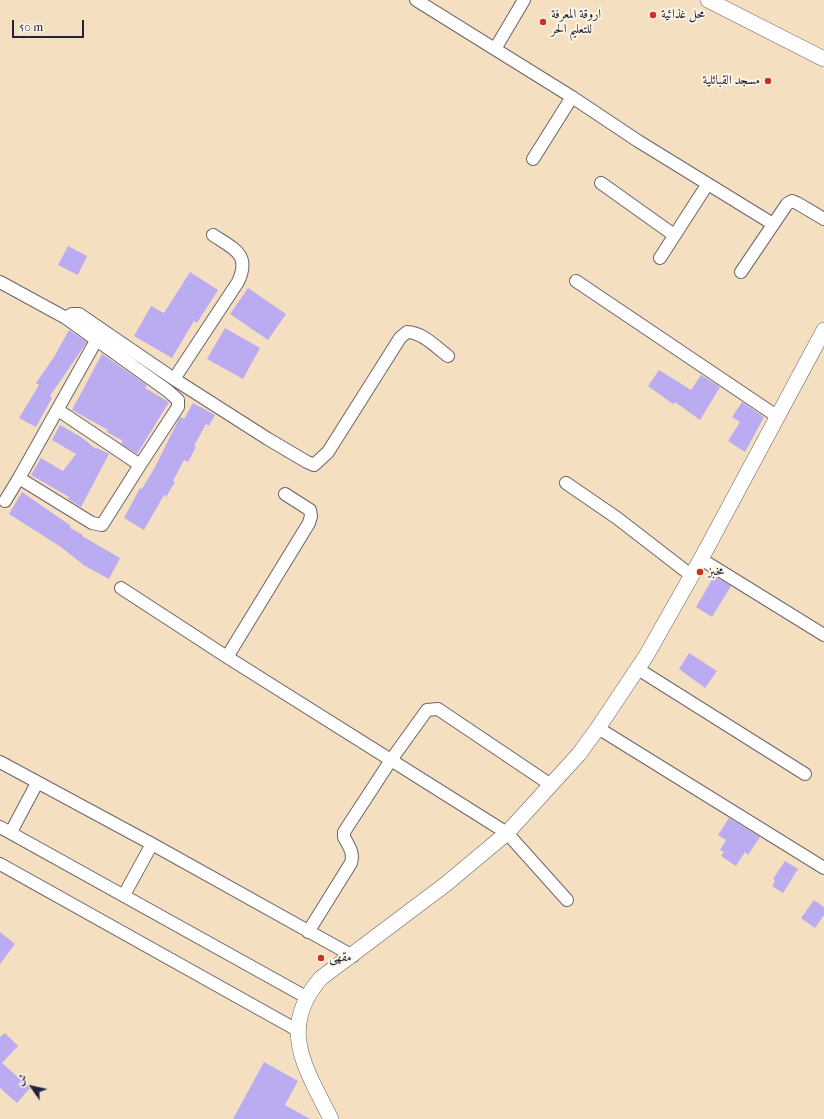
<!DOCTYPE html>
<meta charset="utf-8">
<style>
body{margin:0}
#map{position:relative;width:824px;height:1119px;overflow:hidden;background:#f5dfc1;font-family:"IM FELL French Canon",Amiri,serif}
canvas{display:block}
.north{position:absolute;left:12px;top:1067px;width:40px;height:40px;-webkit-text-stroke:3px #fcf5e5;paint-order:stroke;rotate:304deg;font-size:11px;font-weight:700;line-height:16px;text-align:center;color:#22223b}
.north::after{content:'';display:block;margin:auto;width:14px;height:18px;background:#22223b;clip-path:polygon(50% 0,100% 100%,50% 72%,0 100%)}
.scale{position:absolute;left:12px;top:20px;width:72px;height:18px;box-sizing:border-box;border:2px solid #22223b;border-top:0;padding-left:5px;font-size:12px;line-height:14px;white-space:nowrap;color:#22223b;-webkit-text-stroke:3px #fcf5e5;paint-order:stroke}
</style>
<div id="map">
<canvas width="824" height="1119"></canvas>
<div class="north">ش</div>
<div class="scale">50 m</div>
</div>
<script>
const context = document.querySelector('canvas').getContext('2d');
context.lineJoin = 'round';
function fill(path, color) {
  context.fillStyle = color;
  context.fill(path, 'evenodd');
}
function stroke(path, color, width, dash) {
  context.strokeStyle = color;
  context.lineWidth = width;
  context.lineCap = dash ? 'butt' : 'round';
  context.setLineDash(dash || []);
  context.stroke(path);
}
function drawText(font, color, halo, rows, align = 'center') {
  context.font = font + ' "IM FELL French Canon",Amiri,serif';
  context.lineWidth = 4;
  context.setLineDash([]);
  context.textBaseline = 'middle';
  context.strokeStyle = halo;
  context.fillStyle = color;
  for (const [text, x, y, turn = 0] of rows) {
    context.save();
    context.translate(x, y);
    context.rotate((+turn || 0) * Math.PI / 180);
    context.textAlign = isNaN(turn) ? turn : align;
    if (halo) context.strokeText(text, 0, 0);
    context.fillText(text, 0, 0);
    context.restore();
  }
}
const building = new Path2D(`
 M68,246L87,256L78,275L58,265Z
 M190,272L218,290L197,323L194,321L172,358L134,336L151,306L164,313Z
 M248,288L286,314L268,340L230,314Z
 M225,328L260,348L243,379L207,359Z
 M69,330L87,342L50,396L52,398L36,427L19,418L39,385L36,383L54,357Z
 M102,354L147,385L145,388L169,402L137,454L121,444L123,441L107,432L108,430L72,410Z
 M659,370L691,390L701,375L720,387L700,420L675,402L673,404L648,386Z
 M742,402L764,417L745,452L728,441L740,422L732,417Z
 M193,403L215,415L209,426L206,424L194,446L196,447L188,462L184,460L173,481L175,482L166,497L164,495L144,530L124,518L140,488L142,489L155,467L179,419L181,417L184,419Z
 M60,425L81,437L96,449L97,448L109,454L81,507L68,499L69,497L31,475L41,458L63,471L76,454L52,440Z
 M22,492L71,526L70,528L83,535L82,536L120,558L109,579L85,566L61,547L9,514Z
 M714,576L731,586L712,617L696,607Z
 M689,653L717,671L705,688L679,669Z
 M729,818L760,837L748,855L745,852L736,866L721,856L724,852L720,850L726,840L718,835Z
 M785,861L798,869L783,893L772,886L775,881L773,879Z
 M814,900L824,907V915L815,928L801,918Z
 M0,932L15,944L0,964Z
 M5,1033L18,1046L2,1063L30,1088L17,1103L0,1088V1037Z
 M264,1062L298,1081L285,1105L310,1119H233Z`);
const minor = new Path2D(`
 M416,0L572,97
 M495,49L524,0
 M533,159L572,97L638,141L773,224
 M601,183L674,235
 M660,258L707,185
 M741,272L787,204L792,201L797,203L824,219
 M576,281L778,417
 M0,282L66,318L168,391L178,400V407L140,465L58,410
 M66,318L72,314H79L174,379L268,439L307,462L314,465L328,452L400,338L407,332C422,332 436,347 448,356
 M97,339L19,478L92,523L102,525L140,465
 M174,379L238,282C251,254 234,249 213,235
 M566,483L617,518L692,576
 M5,501L19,478
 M701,559L824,635
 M121,588L227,657L507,833L567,900
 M227,657L309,523L311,516L310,510L285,494
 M638,669L805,774
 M598,728L824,868
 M0,762L152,844L353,956
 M0,827L306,997
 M11,832L37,783
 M0,864L297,1030
 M124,895L152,844
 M308,932L351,863C354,852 349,847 344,837V832L391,760L427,710L438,709L551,785`);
const major = new Path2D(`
 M708,0L824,59
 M331,1119C306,1069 277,1028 321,978L446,884L507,833L579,754L598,728L646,656L701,559L824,330`);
const markers = [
 [653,15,4,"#c8321e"],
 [543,22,4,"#c8321e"],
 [768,81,4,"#c8321e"],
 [700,572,4,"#c8321e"],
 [321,958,4,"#c8321e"]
];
const poiNames = [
 ["اروقة المعرفة",551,15],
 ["للتعليم الحر",551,30],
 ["محل غذائية",661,15],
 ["مسجد القبائلية",760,81,"right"],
 ["مخبز",708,572],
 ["مقهى",329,958]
];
fill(building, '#bbacf2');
stroke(minor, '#6c646a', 14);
stroke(major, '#6c646a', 16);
stroke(minor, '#fff', 12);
stroke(major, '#fff', 15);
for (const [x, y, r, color] of markers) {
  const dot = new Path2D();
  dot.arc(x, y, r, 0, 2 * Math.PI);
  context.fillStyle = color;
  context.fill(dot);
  stroke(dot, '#fcf5e5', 1.5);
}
drawText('13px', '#22223b', '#fcf5e5', poiNames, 'left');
</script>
